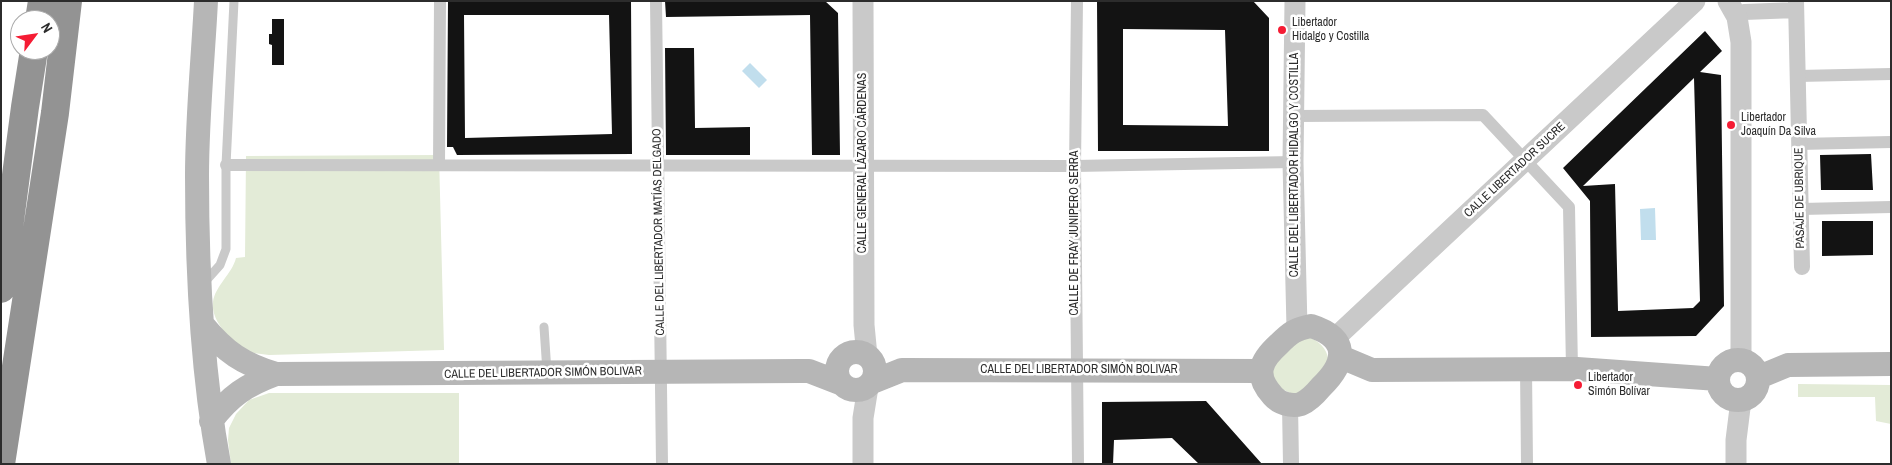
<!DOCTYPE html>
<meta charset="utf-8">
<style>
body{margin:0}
#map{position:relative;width:1892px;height:465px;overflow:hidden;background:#fff;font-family:"Archivo Narrow",sans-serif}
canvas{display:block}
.frame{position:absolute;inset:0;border:2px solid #2c2c2c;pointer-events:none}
.north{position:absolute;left:10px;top:10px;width:50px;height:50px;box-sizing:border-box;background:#fff;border:1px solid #ababab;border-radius:50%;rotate:59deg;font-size:14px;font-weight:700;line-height:20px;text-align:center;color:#2c2c2c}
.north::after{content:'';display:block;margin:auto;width:18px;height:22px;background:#f51c34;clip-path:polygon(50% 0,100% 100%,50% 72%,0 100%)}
</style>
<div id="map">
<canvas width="1892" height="465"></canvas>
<div class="frame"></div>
<div class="north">N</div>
</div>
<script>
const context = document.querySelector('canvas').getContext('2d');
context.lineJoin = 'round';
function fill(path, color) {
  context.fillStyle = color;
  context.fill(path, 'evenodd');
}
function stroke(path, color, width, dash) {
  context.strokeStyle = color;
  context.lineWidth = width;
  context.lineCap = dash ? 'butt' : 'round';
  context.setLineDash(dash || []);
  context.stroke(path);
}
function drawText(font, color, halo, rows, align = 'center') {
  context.font = font + ' "Archivo Narrow",sans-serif';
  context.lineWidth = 5;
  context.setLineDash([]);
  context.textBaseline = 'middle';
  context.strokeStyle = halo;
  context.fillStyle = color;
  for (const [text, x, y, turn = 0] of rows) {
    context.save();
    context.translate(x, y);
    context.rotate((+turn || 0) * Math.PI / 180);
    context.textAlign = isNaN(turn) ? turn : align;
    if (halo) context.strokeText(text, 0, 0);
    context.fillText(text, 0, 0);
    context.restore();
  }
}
const green = new Path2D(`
 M439,155L444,350L269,355C264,354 258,354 254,353C236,348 210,322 213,302C215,286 232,274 236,258L245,257L246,156Z
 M1311,338C1323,344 1328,351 1329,364L1297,396L1273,385V362L1300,339Z
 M1798,384L1891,385V424L1876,421L1875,397H1798Z
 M269,393H459V464H231L228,440L229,428L236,414L249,400Z`);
const water = new Path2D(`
 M750,63L767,80L759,88L742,71Z
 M1655,208L1656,240H1641L1640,209Z`);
const building = new Path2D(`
 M448,1H631L632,154L457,155L453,147H447ZM464,15H609L612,134L465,138Z
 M665,1H825L838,13L840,155H812L810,15L666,17Z
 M1097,1H1253L1269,18V151H1098ZM1123,29L1225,30L1228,126L1123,125Z
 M272,19H284V65H272V45L269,44V34H272Z
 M1705,31L1722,51L1700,72L1721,75L1724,306L1696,336L1591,337L1590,201L1563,168ZM1694,78L1700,301L1693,308L1618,311L1615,184L1583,186Z
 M665,48H694L695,128L750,127V155H666Z
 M1871,154L1873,190H1821L1820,155Z
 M1822,221H1873V255L1822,256Z
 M1206,401L1262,464H1199L1172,438L1114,440L1113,464H1102V402Z`);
const service = new Path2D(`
 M203,284L220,265L226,249V165L234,1
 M544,327L547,372`);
const pedestrian = new Path2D(`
 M656,1L662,464
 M1077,1L1075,166L1078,464
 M1798,76L1891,74
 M1294,116L1483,115L1569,207L1572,369
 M1799,144L1891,142
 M226,165L1075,166L1293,162
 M439,165L440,1
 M1801,209L1891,207
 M1526,369L1527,464`);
const minor = new Path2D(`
 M1796,1L1802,267
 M1735,15L1744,12L1796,10
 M1290,405L1291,464`);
const tertiary = new Path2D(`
 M863,1L864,325L867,356
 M1295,1L1293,162L1297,328
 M1728,1L1737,17L1741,42V359
 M1334,339L1695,1
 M863,464V418L868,387
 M1736,464V440L1741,400`);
const secondary = new Path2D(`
 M206,1C203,59 197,118 197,176C197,270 202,372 219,464
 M203,325C225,352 243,364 276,374L801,371H809L840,383
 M1311,326C1349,338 1347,362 1321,387C1316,393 1308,401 1301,404C1291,407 1279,403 1273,396C1254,375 1260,361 1279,344C1290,333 1295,329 1311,326Z
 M837 371a19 19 0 1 1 38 0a19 19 0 1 1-38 0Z
 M1341,357L1372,370L1577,369L1718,379
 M1718 380a20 20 0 1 1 40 0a20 20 0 1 1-40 0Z
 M1759,377L1788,365L1891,364
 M872,382L902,370L1261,371
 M211,421C230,396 246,385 276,374`);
const motorway = new Path2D(`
 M39,20L42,1
 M1,289L25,107L34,50
 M1,464L55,113L68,1`);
const markers = [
 [1282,30,5,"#f51c34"],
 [1731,125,5,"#f51c34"],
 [1578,385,5,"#f51c34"]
];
const poiNames = [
 ["Libertador",1292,23],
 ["Hidalgo y Costilla",1292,37],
 ["Libertador",1741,118],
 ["Joaquín Da Silva",1741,132],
 ["Libertador",1588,378],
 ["Simón Bolívar",1588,392]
];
const streetNames = [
 ["CALLE GENERAL LÁZARO CÁRDENAS",863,163,-90],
 ["CALLE DEL LIBERTADOR HIDALGO Y COSTILLA",1295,165,-90],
 ["CALLE LIBERTADOR SUCRE",1515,170,-43],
 ["PASAJE DE UBRIQUE",1800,198,-91],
 ["CALLE DEL LIBERTADOR MATÍAS DELGADO",659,232,-91],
 ["CALLE DE FRAY JUNIPERO SERRA",1075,233,-90],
 ["CALLE DEL LIBERTADOR SIMÓN BOLIVAR",1079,370],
 ["CALLE DEL LIBERTADOR SIMÓN BOLIVAR",543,373,-1]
];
fill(green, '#e3ebd7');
fill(water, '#c1deed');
fill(building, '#131313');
stroke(service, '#c9c9c9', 9);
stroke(pedestrian, '#c9c9c9', 12);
stroke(minor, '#c9c9c9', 16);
stroke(tertiary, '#c9c9c9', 21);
stroke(secondary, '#b6b6b6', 24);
stroke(motorway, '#939393', 28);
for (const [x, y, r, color] of markers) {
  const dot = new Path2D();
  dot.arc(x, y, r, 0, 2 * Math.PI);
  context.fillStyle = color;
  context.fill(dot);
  stroke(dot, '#fff', 2);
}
drawText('12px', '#2c2c2c', '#fff', poiNames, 'left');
drawText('12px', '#2c2c2c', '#fff', streetNames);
</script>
